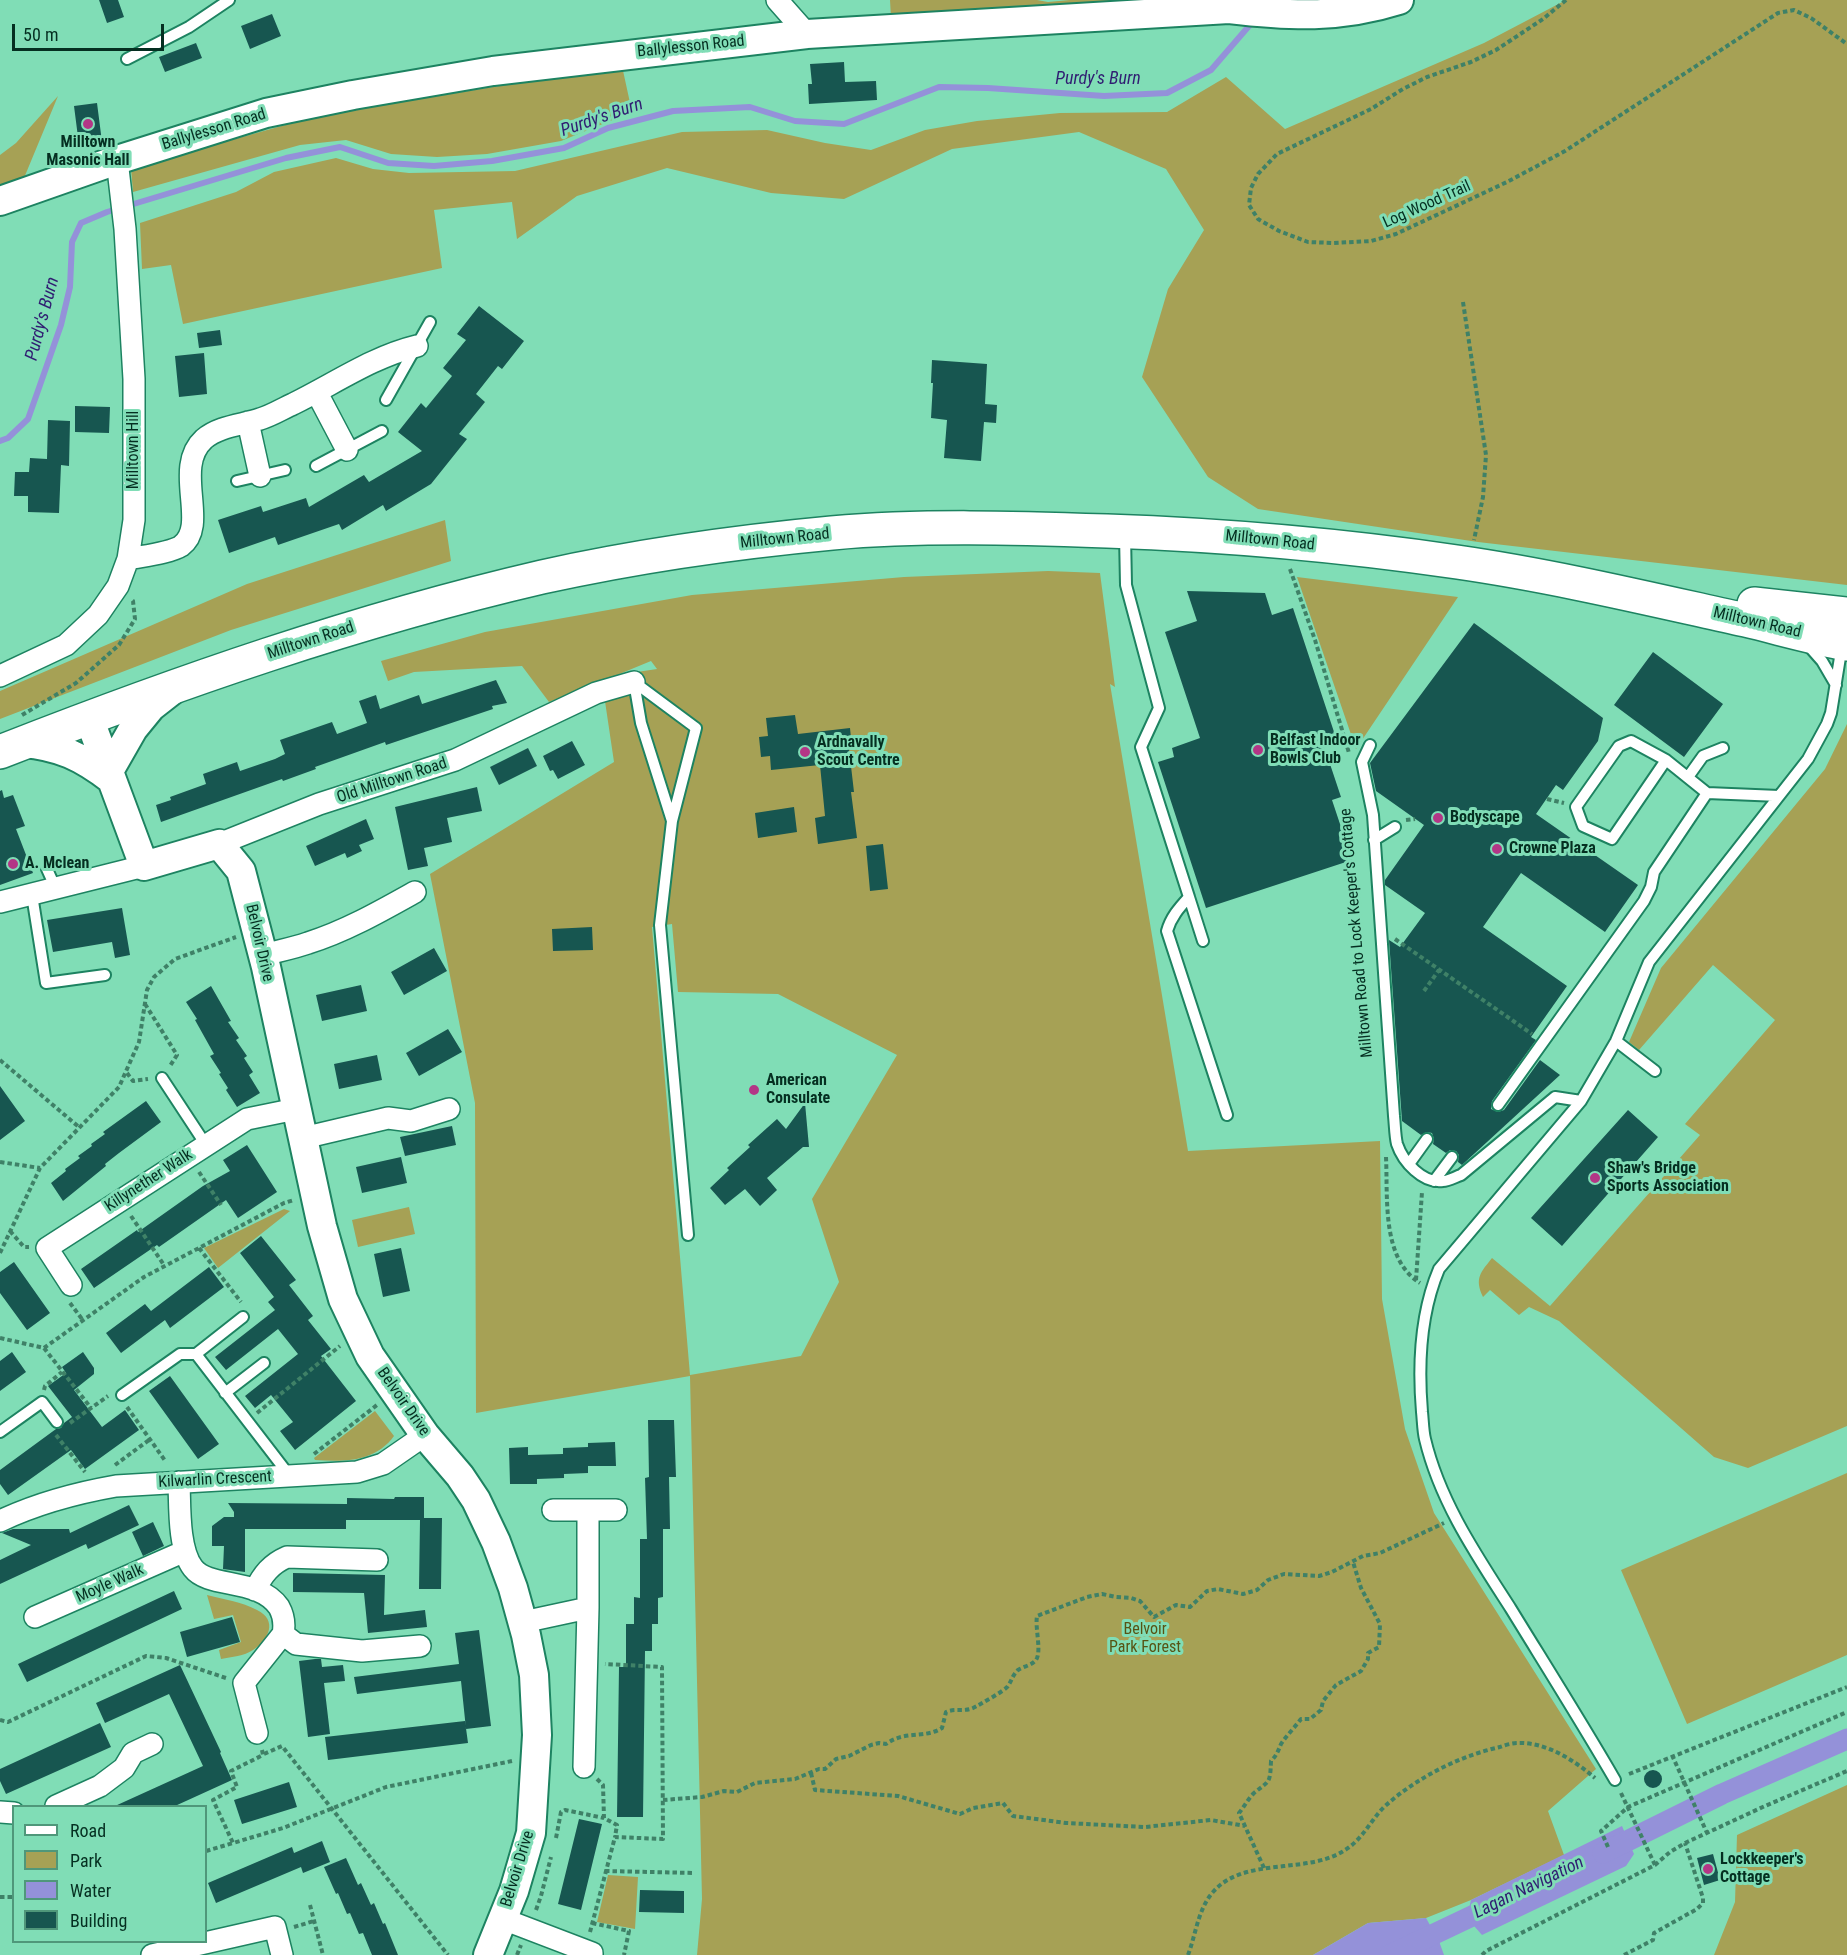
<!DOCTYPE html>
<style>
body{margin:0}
#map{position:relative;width:1847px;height:1955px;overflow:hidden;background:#80ddb6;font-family:"Roboto Condensed",sans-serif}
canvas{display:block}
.legend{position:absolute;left:12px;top:1805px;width:195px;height:138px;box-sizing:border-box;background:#80ddb6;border:2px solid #4f977a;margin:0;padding:8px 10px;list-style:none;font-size:18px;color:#052f21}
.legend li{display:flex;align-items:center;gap:12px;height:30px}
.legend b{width:30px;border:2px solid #4f977a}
.scale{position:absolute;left:12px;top:24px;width:152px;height:27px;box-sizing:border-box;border:3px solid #052f21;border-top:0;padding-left:8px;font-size:18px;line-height:21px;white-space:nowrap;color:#052f21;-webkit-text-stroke:4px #80ddb6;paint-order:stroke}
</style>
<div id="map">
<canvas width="1847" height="1955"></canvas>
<ul class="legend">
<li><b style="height:8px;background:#fff"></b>Road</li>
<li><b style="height:16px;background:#a6a155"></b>Park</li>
<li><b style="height:16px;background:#9491d9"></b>Water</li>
<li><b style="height:16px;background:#175650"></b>Building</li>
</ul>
<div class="scale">50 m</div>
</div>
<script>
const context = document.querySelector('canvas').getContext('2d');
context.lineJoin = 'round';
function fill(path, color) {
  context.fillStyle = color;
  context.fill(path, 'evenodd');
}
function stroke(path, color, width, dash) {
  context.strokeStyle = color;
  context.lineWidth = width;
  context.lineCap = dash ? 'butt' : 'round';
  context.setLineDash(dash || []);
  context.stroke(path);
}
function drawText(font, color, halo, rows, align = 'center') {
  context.font = font + ' "Roboto Condensed",sans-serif';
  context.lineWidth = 6;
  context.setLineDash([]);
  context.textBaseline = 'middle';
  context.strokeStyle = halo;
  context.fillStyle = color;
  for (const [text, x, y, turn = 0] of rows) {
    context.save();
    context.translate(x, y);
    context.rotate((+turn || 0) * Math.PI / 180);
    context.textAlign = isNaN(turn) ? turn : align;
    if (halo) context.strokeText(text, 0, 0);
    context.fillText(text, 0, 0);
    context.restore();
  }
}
const green = new Path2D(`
 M890,0H1037L1048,2L1070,0H1182L891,18Z
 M1566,0H1847V585L1478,542L1258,509L1208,477L1142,377L1168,289L1204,230L1166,169L1079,132L952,149L844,199L771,193L667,168L577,196L517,239L512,202L434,210L442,268L183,324L171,265L142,269L140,223L236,192L274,172L336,158L373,169L409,173L515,171L682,132L767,130L825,143L871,150L925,130L977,121L1060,113L1167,112L1226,77L1285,129L1484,43Z
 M622,66L632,112L561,141L487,154L437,157L391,154L346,140L300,145L133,192L131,168L321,115Z
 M58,96L24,178L0,186V155L16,143Z
 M445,520L451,561L231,630L0,719V691L247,584Z
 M1048,571L1100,573L1115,687L1110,684L1188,1151L1380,1141L1382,1299L1405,1429L1434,1513L1596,1769L1548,1811L1564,1855L1471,1900L1426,1918L1368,1923L1313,1955H697L702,1899L690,1376L476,1413L475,1103L430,874L614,762L602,681L549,702L522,666L414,672L388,681L381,661L485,632L692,595L904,577ZM651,661L657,669L617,675ZM672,924L678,992L778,994L897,1055L812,1199L839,1282L801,1356L690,1375L652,927Z
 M1297,577L1458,597L1356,749Z
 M1847,724V1426L1748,1468L1714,1457L1559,1321L1529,1307L1519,1315L1490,1290L1483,1297C1474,1278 1481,1272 1492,1258L1550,1306L1700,1135L1685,1124L1775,1020L1713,965L1639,1050L1629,1042L1661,968L1825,769Z
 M409,1207L415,1234L358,1247L352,1220Z
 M284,1209L290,1211L218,1268L204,1248Z
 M375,1411L394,1436C375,1462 345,1462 315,1460L314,1458Z
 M1847,1473V1655L1687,1724L1621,1570Z
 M207,1595C223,1599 242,1602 257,1610C278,1620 269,1640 253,1650C244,1656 232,1657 221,1659L219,1650L241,1642L233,1615L214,1619Z
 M1847,1785V1955H1714L1735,1902L1737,1835Z
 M608,1875L638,1877L635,1929L597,1922Z`);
const water = new Path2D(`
 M1622,1826L1634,1854L1626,1866L1482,1935L1467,1918L1471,1900Z
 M1426,1918L1439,1941L1444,1955H1313L1368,1923Z`);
const stream = new Path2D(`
 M0,441L8,438L28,419L40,385L61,325L70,287L72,242L81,223L107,212L286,158L340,147L388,163L434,166L492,161L564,148L608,128L673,111L750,107L795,121L844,124L939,87L988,88L1104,96L1167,93L1211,70L1255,19`);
const canal = new Path2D(`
 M1603,1853L1722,1794L1847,1739
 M1390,1955L1491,1907`);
const building = new Path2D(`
 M99,0H118L124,17L107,23Z
 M272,14L281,36L250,49L241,26Z
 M196,43L202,58L165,72L159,57Z
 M844,62L845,82L876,81L877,100L809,104L808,84H812L810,64Z
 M97,103L102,142L79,145L74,106Z
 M479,306L524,341L502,369L498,366L476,394L485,402L459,434L467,439L431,484L386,511L383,505L342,530L339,524L278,545L275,537L229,553L218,520L261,506L263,512L306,498L309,507L364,475L369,482L422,451L398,432L421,403L426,408L452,376L443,368L466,340L457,334Z
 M220,330L222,345L199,348L197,333Z
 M204,353L207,394L179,397L175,356Z
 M932,360L987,364L985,404L997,405L996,423L984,422L981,461L944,458L947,420L931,418L933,383H931Z
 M75,406L110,407L109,433L75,432Z
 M48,420L70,421L69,466L61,465L59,513L28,512V496H14L15,472H29L30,458L47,459Z
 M1187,591L1265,593L1272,615L1293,608L1337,741L1324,746L1341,797L1332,800L1352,860L1206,908L1158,762L1174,757L1172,748L1200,738L1165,632L1197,621Z
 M1474,623L1603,718L1598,741L1563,790L1556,785L1536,814L1638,885L1605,932L1521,873L1483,927L1567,986L1531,1037L1536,1040L1492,1101L1491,1109L1498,1112L1504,1110L1540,1060L1560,1075L1462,1165L1458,1162L1459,1155L1456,1151L1450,1150L1446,1153L1433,1144L1434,1139L1432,1133L1427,1132L1421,1135L1402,1121L1389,940L1400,947L1425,913L1385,885V880L1424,825L1376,791L1370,763Z
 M1653,652L1723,704L1684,757L1614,705Z
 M496,680L507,703L492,706L493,709L386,745L385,742L315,767L316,769L283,781L282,779L161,822L156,805L171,800L170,797L206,784L203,774L237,762L240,771L275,759L285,754L280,740L332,722L337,734L367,723L359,701L376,695L380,709L419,695L422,704Z
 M795,715L798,734L850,728L852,748L849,749L854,792H851L857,838L818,844L815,818L825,816L820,765L771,770L770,756L761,757L759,737L768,736L766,718Z
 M572,741L585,765L558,779L553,770L550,771L543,756Z
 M528,748L537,766L499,785L490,767Z
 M477,787L482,811L447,818L452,842L424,848L428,866L408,870L395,807Z
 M2,790L4,798L13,795L25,826L16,829L33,873L0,885V791Z
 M794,807L797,832L758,838L755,813Z
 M366,819L374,839L359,845L362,851L347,858L345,853L315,866L306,846Z
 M883,844L888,889L870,891L866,846Z
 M122,908L130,955L115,958L112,942L53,952L47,920Z
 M592,927L593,950L553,951L552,929Z
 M434,948L447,971L404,995L391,972Z
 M361,985L367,1011L322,1021L316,995Z
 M211,986L231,1021L228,1022L239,1038L236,1040L247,1056L244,1058L253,1072L249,1075L260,1093L237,1107L226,1090L228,1088L219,1074L221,1073L210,1056L214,1054L195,1020L197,1019L186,1002Z
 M448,1029L462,1052L419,1076L406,1053Z
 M377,1055L382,1080L339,1089L334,1064Z
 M0,1086L25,1121L0,1140Z
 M146,1101L161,1122L119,1153L105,1164L106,1166L63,1201L51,1183L66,1171L65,1169L80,1158L78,1156L92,1146L91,1144L105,1134L103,1132Z
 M805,1103L809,1147H803L767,1178L777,1190L760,1206L745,1189L725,1205L710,1188L729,1170L727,1168L750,1147L748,1145L777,1119L786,1129Z
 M1628,1110L1658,1137L1562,1246L1531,1218Z
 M452,1126L456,1145L405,1156L400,1137Z
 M247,1145L277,1192L238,1218L226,1200L159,1247L157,1245L94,1288L81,1269L137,1230L138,1232L203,1186L230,1171L223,1160Z
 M401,1157L407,1183L362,1193L356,1167Z
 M261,1236L296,1280L289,1285L313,1316L308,1320L331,1349L321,1356L356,1401L295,1450L280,1431L293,1422L271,1395L255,1408L245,1396L298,1354L278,1329L226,1370L215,1357L275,1310L268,1302L274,1297L240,1253Z
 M401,1248L410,1291L383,1297L374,1254Z
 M14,1262L50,1313L27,1330L0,1293V1272Z
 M209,1267L224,1287L170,1328L165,1320L121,1353L106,1333L145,1304L151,1311Z
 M12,1352L26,1372L0,1391V1361Z
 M83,1352L94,1368V1374L74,1390L102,1427L125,1410L139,1430L85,1469L71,1450L8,1495L0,1484V1470L56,1429L61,1428L64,1423L72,1417L48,1386L66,1373L62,1367Z
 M170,1376L219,1444L198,1459L149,1391Z
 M648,1420H674L676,1477H669L670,1529H663V1597L658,1598V1624H652V1651H645L643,1817H617L619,1667H626V1624H634V1597L640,1598V1539H647L645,1478L649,1477Z
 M615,1442L616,1466H588V1473L564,1474V1478L537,1479V1484H510L509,1448L528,1447V1455L563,1454V1448L588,1447V1443Z
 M395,1497H424V1518H442L441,1589H419L420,1520H346V1529H245V1572L223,1569L224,1546H212V1526L224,1517H234V1512L228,1503L347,1504V1498L394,1499Z
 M129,1505L139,1525L88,1549L86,1544L0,1584V1560L31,1545L2,1533L13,1529H69L70,1533Z
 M153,1522L164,1546L143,1556L132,1532Z
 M293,1573L385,1575L384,1615L425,1610L427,1627L368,1633L364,1593L293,1592Z
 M174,1591L182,1609L27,1682L18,1664Z
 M232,1617L240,1642L187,1657L180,1632Z
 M479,1630L491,1726L466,1729L461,1681L357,1694L354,1677L459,1664L455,1633Z
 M315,1659H321L322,1667L343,1665L345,1681L324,1683L330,1734L308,1737L299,1661Z
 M180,1665L221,1752L220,1753L232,1780L175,1806H115L203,1766L169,1694L105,1723L96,1703Z
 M465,1721L468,1743L328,1760L325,1737Z
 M100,1723L111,1747L6,1794L0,1781V1769Z
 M1644 1779a9 9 0 1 1 18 0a9 9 0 1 1-18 0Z
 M289,1782L297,1807L242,1824L234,1800Z
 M579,1819L602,1824L581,1910L558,1904Z
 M322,1841L330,1862L303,1873L301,1867L216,1903L208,1883L292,1847L294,1853Z
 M1713,1854L1720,1880L1704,1885L1697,1858Z
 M346,1858L358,1885L361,1883L371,1905L374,1903L383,1924L385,1923L398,1955H372L363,1933L359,1934L350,1913L347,1914L338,1893L336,1894L324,1867Z
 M640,1890L684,1891V1913L639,1912Z`);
const path = new Path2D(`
 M1566,0L1543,19L1496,50L1471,62L1427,77L1403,89L1371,109L1277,154L1258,174L1251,188L1249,205L1258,219L1279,231L1308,242L1334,243L1371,241L1396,234L1507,182L1565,151L1778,13L1794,10L1811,18L1847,44
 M1463,302L1486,455L1483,497L1474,540
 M1290,569L1315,640L1349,753
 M22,715L76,683L119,645L135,619L133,601L131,599
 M1547,799L1564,803
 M1406,820L1415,819
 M1395,939L1532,1034
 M1424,991L1439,970
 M145,1004L177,1055L170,1066
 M0,1060L80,1128
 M127,1073L133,1081L148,1079
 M1386,1157C1388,1197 1381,1259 1420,1283
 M0,1162L40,1168
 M199,1172L221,1205
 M131,1216L164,1265
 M10,1231L24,1247H29
 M199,1248L241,1302
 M0,1253L40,1168L119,1087L139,1042L147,990L154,977L175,959L236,937
 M1416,1280L1422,1192
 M70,1303L82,1319
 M0,1338L44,1348L144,1277L284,1203L294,1200
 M44,1348L91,1408
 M44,1390L45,1386L62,1372
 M127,1407L166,1462
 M257,1413L340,1346
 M70,1423L108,1396
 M56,1435L85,1472
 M314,1454L377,1405
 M115,1465L149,1440
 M0,1720L8,1722L146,1656L166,1658L226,1678
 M262,1750L263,1755L231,1771L237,1787L213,1800L233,1843L283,1828L386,1787L512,1761
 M264,1754L282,1746L448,1955
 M1672,1755L1707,1833
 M811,1773L815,1790L898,1796L960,1814L973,1808L1003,1803L1013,1816L1066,1823L1145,1827L1211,1820L1245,1826
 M1629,1774L1847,1687
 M597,1779L603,1785L604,1818L617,1825L615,1837
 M1621,1793L1655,1865
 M663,1800L702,1797L724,1791L737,1792L755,1783L795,1779L819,1769H825L836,1759L849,1756L871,1745L879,1743L886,1744C905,1730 925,1739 942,1728L946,1712C955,1708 964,1712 973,1708C979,1705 1006,1690 1008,1686C1012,1680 1012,1676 1018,1670C1024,1666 1034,1665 1037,1658C1041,1648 1035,1628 1037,1616L1087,1597L1102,1594L1116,1597L1131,1598L1140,1601L1154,1617L1176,1605L1190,1607L1207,1591L1218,1589L1243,1594L1257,1590L1268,1580L1284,1574L1319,1576L1332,1572L1363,1556L1380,1553L1444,1523
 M556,1838L561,1812L565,1810L604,1818
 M1608,1847L1601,1831L1628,1807L1847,1712
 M206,1851L233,1843
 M1264,1868L1239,1813C1244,1807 1248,1799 1254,1793C1270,1780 1270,1784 1271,1761C1277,1755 1278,1751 1281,1744C1287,1735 1295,1727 1301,1719H1310L1321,1710L1323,1701L1336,1685L1361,1671L1368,1659V1653L1379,1647L1380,1624L1361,1588L1353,1562
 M605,1871L695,1873
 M0,1897H14
 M310,1905L323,1955
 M536,1910L541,1896L551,1857
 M592,1923L629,1931L624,1955
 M294,1927L314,1921
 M590,1932L615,1837L663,1839L662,1667L605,1664
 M517,1955L521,1945
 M1188,1955C1196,1934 1198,1909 1213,1892C1244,1856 1308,1875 1345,1850C1363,1839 1370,1821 1384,1807C1416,1778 1459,1756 1500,1747C1505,1745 1512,1743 1518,1743C1546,1742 1574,1760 1595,1778
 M1482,1955L1486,1951L1655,1865L1670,1852L1685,1843L1765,1806L1847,1771
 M1624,1955L1653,1940L1654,1933L1697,1909L1703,1903V1898L1685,1843`);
const lane = new Path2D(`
 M127,59L189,27L229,0
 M386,400L430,322
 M316,466L382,431
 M237,481L285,470
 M1125,535L1126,585L1159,708L1141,747L1189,897C1179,908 1171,917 1167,931L1227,1115
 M1807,644L1822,661L1836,685
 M634,682L696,728L672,821L641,723Z
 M1370,745L1362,762L1373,815L1394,1116C1395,1125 1395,1136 1397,1144C1403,1162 1423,1184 1443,1181C1449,1181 1455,1177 1461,1175L1555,1097L1581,1101
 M1666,760L1612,839L1583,826L1576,807L1619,746L1631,741L1666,760L1707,793L1779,796
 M1688,777L1703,756L1723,748
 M672,821L660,925L688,1235
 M1374,840L1395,827
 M47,869L56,889
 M32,895L46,983L105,975
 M1189,897L1203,941
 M1616,1041L1655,1071
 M162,1078L206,1145
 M1498,1105L1644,901L1651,887L1654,872L1707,793
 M1409,1164L1427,1139
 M1434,1181L1452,1157
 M196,1354L243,1317
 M225,1393L264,1363
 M122,1395L180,1354H196L289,1475
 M0,1432L42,1402L57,1422
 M1615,1780C1582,1723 1546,1666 1511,1609C1477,1556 1440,1502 1425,1439C1423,1431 1423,1421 1422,1412C1418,1365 1420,1314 1439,1269L1581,1101L1616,1041L1649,962L1808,759L1827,724L1831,713L1842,645`);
const street = new Path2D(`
 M777,0L807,34
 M317,393L347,450
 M248,422L260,476
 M128,559C142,556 170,553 181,546C210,525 172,468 204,439C219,426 242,425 260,419C271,416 282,409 293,404C334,384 372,357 417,346
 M0,676L66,645L98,615L118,586L128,559L134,520V379L125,229L117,160
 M219,844L319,804L455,760L596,693L634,682
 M0,902L144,866
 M263,955C278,951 294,948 308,943C346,931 381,911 415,892
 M303,1138L388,1118L411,1121L449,1109
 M71,1285L47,1248L247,1119L296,1109
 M179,1482C180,1505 178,1549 193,1568C209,1589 258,1577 279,1607C284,1616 285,1624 283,1634L244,1683L257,1733
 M553,1510H588V1608
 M588,1510H616
 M0,1521C38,1503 76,1493 116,1486L357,1472L383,1464L425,1435
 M255,1590C263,1574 271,1564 287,1557L377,1560
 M35,1617L185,1551
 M523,1622L588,1608L584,1767
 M283,1634L296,1644L362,1651L420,1646
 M56,1806L100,1786L124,1768L133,1753L152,1744
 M0,1812L14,1813
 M503,1919L592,1953V1955
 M152,1955L275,1927L282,1955`);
const secondary = new Path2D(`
 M0,201L117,160L266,113L353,95L493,71L807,34L1229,9C1290,16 1339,19 1399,0
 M89,718L144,866L219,844L241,871L266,967L322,1226L343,1299L370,1356L425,1435L460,1476L476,1500L496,1542L513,1588L526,1635L534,1675L537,1735L531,1833L514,1891L488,1955
 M23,743C60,746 82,757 111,779
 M109,771L133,729L151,707L174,689`);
const highway = new Path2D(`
 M1754,604L1847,614
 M0,752C176,683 357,620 542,577C637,556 735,542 832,533C922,525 1017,528 1107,531C1224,535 1341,545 1457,562C1554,576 1650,599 1745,620C1779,628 1813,638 1847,644`);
const markers = [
 [88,124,6,"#b33686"],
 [1258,750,6,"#b33686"],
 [805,752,6,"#b33686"],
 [1438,818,6,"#b33686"],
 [1497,849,6,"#b33686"],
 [13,864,6,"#b33686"],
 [754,1090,6,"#b33686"],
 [1595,1178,6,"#b33686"],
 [1708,1869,6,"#b33686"]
];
const streetNames = [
 ["Ballylesson Road",691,47,-6],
 ["Ballylesson Road",214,130,-17],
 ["Log Wood Trail",1427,205,-24],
 ["Milltown Hill",134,450,-90],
 ["Milltown Road",785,539,-6],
 ["Milltown Road",1270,541,6],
 ["Milltown Road",1757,623,13],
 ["Milltown Road",311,641,-18],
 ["Old Milltown Road",392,781,-18],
 ["Milltown Road to Lock Keeper's Cottage",1357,933,-95],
 ["Belvoir Drive",259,943,77],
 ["Killynether Walk",149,1181,-33],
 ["Belvoir Drive",403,1402,55],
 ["Kilwarlin Crescent",215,1480,-3],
 ["Moyle Walk",110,1584,-24],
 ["Belvoir Drive",518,1869,-73]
];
const poiNames = [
 ["Milltown",88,143,"center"],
 ["Masonic Hall",88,161,"center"],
 ["Belfast Indoor",1270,741],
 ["Bowls Club",1270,759],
 ["Ardnavally",817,743],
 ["Scout Centre",817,761],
 ["Bodyscape",1450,818],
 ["Crowne Plaza",1509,849],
 ["A. Mclean",25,864],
 ["American",766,1081],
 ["Consulate",766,1099],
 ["Shaw's Bridge",1607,1169],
 ["Sports Association",1607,1187],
 ["Lockkeeper's",1720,1860],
 ["Cottage",1720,1878]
];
const parkNames = [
 ["Belvoir",1145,1630],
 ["Park Forest",1145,1648]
];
const waterNames = [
 ["Purdy's Burn",1098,79],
 ["Purdy's Burn",602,118,-19],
 ["Purdy's Burn",43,319,-75],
 ["Lagan Navigation",1529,1888,-26]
];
fill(green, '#a6a155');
fill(water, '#9491d9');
stroke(stream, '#9491d9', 6);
stroke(canal, '#9491d9', 21);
fill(building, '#175650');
stroke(lane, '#1d8361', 14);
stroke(street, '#1d8361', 24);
stroke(secondary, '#1d8361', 32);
stroke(highway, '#1d8361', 36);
stroke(path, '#3f8167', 4, [4.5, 3]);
stroke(lane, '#fff', 10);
stroke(street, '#fff', 21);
stroke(secondary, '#fff', 28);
stroke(highway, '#fff', 33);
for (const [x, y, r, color] of markers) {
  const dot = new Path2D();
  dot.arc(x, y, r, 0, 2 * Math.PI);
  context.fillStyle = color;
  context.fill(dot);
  stroke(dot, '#80ddb6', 2);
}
drawText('16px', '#052f21', '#80ddb6', streetNames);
drawText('bold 16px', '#052f21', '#80ddb6', poiNames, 'left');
drawText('16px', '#575314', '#80ddb6', parkNames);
drawText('italic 18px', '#301e72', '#80ddb6', waterNames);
</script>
